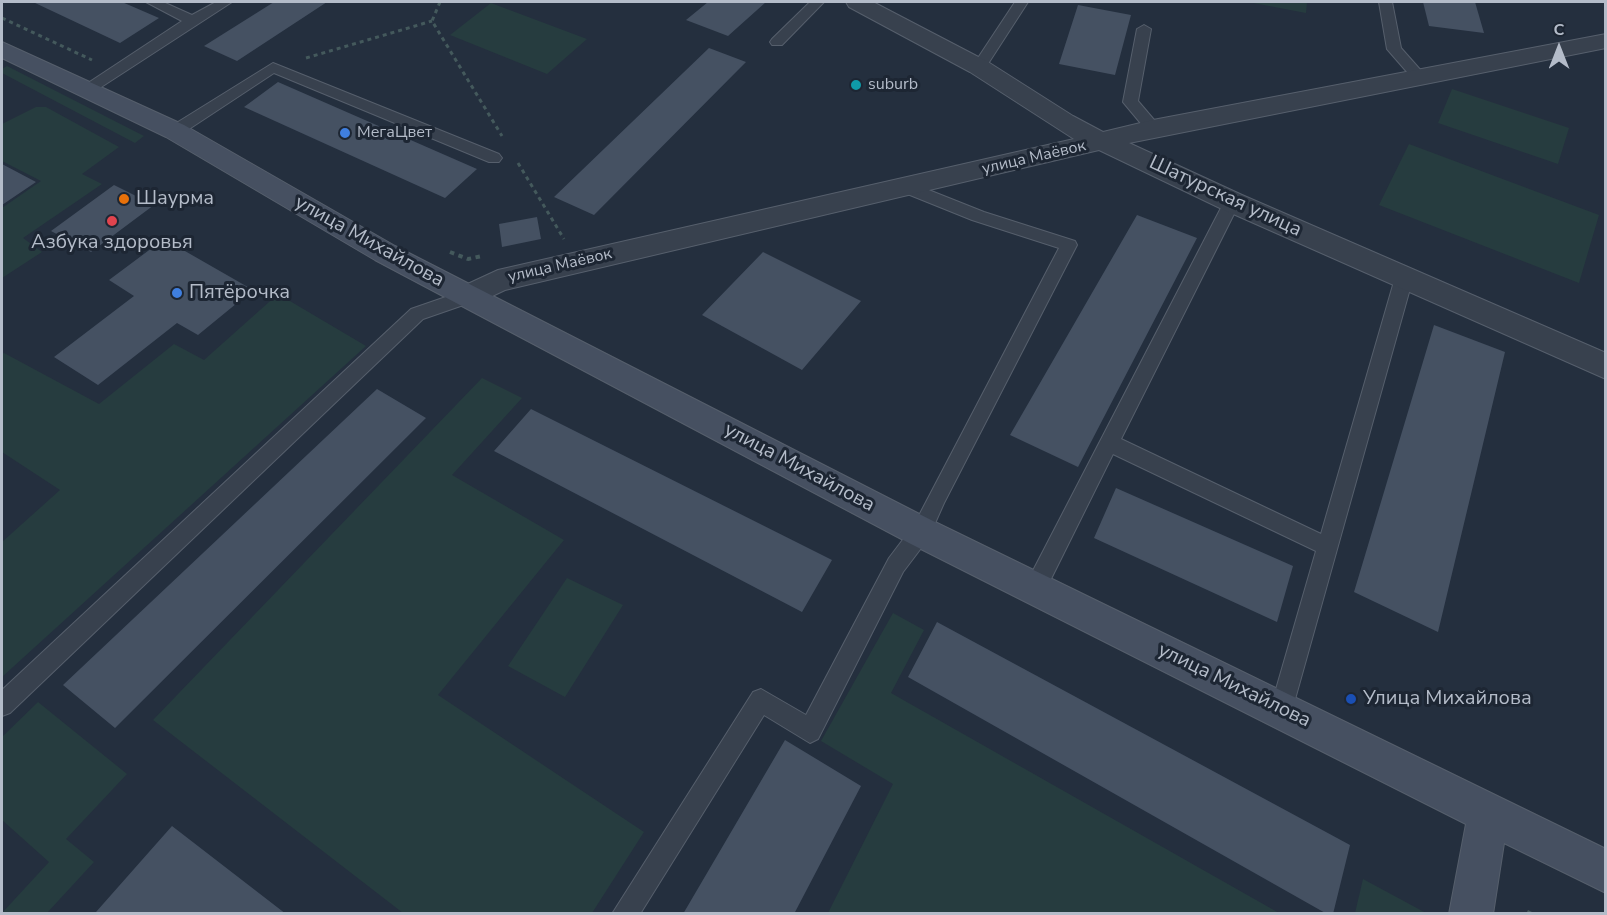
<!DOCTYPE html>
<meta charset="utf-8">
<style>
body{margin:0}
#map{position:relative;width:1607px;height:915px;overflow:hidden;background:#242f3e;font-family:"Nunito Sans",sans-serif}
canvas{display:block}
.frame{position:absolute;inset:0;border:3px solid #b4bcc9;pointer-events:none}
.north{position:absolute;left:1529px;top:18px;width:60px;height:60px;-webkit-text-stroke:4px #1d2633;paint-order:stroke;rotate:0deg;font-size:16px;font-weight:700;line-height:24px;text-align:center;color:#b4bcc9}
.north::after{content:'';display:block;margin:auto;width:21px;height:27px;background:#b4bcc9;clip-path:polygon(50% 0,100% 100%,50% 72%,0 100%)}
</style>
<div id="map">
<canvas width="1607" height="915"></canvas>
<div class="frame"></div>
<div class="north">С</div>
</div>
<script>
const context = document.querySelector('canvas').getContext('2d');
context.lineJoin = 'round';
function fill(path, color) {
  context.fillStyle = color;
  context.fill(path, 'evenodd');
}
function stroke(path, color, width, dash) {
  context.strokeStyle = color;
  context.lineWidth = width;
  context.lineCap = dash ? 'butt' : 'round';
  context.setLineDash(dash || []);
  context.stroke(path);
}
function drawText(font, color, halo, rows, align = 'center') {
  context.font = font + ' "Nunito Sans",sans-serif';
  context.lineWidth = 6;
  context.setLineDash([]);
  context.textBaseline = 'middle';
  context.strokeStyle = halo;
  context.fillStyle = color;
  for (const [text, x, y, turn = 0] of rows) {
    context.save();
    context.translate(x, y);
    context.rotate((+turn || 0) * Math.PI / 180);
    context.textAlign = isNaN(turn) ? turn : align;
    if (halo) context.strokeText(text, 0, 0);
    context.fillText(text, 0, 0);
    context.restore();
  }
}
const green = new Path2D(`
 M1248,2H1307L1306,13Z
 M491,3L587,39L547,74L450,35Z
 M7,66L144,136L135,143L2,73V69Z
 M1452,89L1569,128L1558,164L1438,123Z
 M36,107H46L119,147L82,174L102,184L23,238L42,252L2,278V208L41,181L2,161V124Z
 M1409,144L1599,215L1579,283L1379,205Z
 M278,294L366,346L2,677V542L60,490L2,452V354L4,353L99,404L174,344L204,360Z
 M482,378L522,398L452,475L564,540L438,695L644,832L592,913H403L153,720Z
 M567,578L623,605L565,697L508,666Z
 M893,613L924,630L891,693L1279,913H828L893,784L821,741Z
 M38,702L127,774L66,839L94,862L47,913H2L49,862L2,820V737Z
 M1363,879L1426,913H1355Z`);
const building = new Path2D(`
 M33,2H122L159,18L120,43Z
 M274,2H327L237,61L204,46Z
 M708,2H766L728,36L686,20Z
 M1423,2H1475L1484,33L1429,26Z
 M1078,5L1131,15L1115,75L1059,64Z
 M709,48L746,62L594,215L554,197Z
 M278,82L477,169L445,198L244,107Z
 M2,164L36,182L2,205Z
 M114,185L154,205L91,252L51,231Z
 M1137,215L1197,238L1078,467L1010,435Z
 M537,217L541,239L502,247L499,224Z
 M164,239L253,290L198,335L177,323L98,385L54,357L134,296L109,280Z
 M763,252L861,301L802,370L702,315Z
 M1434,325L1505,352L1438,632L1354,592Z
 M377,389L426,418L115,728L63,685Z
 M531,409L832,560L802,612L494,451Z
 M1116,488L1293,566L1277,622L1094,538Z
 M937,622L1350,845L1333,914H1327L908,677Z
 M785,740L861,786L794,914H683Z
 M172,826L286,914L96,912Z`);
const pathFar2 = new Path2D(`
 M440,2L432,21L502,136
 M2,18L92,60
 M306,58L432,21
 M518,163L564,239`);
const pathFar1 = new Path2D(`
 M450,252L468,259L482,256`);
const path = new Path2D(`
 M1527,912L1531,914`);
const lane = new Path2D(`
 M146,2H163L192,15L216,2H232L92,93H82L80,90L82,87L182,21Z
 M810,2H824L782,45H772L770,42L772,39Z
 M1015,2H1028L984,70H974L972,67Z
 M1379,2H1392L1401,48L1424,74L1426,77L1424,80H1414L1387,49Z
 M1144,25L1151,29L1138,101L1161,128L1153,133L1148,132L1123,102L1137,29Z
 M273,63L499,154L502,158L499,162H489L274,73L180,135H170L167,131L170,127Z
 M906,181L984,212L1075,241L1077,245L944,503L928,539L903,572L818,739L810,743L764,715L640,914H612L753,692L761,689L806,715L889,558L914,525L1059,248L972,220L900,191L898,187L900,183Z
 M1232,196L1238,198L1240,202L1121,439L1321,534L1395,278L1398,273L1404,272L1410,273L1413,278L1292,710L1289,718L1281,721L1273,718L1270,710L1316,551L1113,454L1043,595L1035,598L1027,595L1024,588L1224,202L1226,198Z
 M469,289L475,291L478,296L475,301L423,319L10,713L2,716V690L411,309Z`);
const street = new Path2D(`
 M846,2H873L988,62L1073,116L1103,132L1153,120L1606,34V48L1129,143L1242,195L1606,353V379L1222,209L1099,150L505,290L469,307L459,304L454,296L459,288L498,270L1074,139L970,72L849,7Z`);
const secondary = new Path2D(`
 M2,42L184,125L395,246L933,521L1606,849V893L1504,843L1493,914H1449L1466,824L909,543L375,260L166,137L2,58Z`);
const markers = [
 [856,85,6,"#0f9aa8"],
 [345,133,6,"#3f7fe0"],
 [124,199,6,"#e8710a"],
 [112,221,6,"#e0444e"],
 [177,293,6,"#3f7fe0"],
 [1351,699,6,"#1a4fb4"]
];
const farPoinames = [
 ["suburb",868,85],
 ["МегаЦвет",357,133]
];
const farStreetnames = [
 ["улица Маёвок",1034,158,-13],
 ["улица Маёвок",560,266,-13]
];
const streetNames = [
 ["Шатурская улица",1225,197,25],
 ["улица Михайлова",369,242,29],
 ["улица Михайлова",799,468,28],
 ["улица Михайлова",1234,686,26]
];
const poiNames = [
 ["Шаурма",136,199],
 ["Азбука здоровья",112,243,"center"],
 ["Пятёрочка",189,293],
 ["Улица Михайлова",1363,699]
];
fill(green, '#263c3f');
fill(building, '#455162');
stroke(lane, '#565f6c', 2);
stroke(street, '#565f6c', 2);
stroke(secondary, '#565f6c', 2);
stroke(pathFar2, '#44595c', 3, [4, 4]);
stroke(pathFar1, '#44595c', 4, [4.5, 4.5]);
stroke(path, '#44595c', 4.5, [5, 5]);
fill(lane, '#38414e');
fill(street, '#38414e');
fill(secondary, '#465061');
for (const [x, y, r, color] of markers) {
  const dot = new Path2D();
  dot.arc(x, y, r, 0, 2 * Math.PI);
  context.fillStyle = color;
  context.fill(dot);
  stroke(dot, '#1d2633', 2);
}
drawText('16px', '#b4bcc9', '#1d2633', farPoinames, 'left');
drawText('16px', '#b4bcc9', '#1d2633', farStreetnames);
drawText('20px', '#b4bcc9', '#1d2633', streetNames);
drawText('20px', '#b4bcc9', '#1d2633', poiNames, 'left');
</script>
